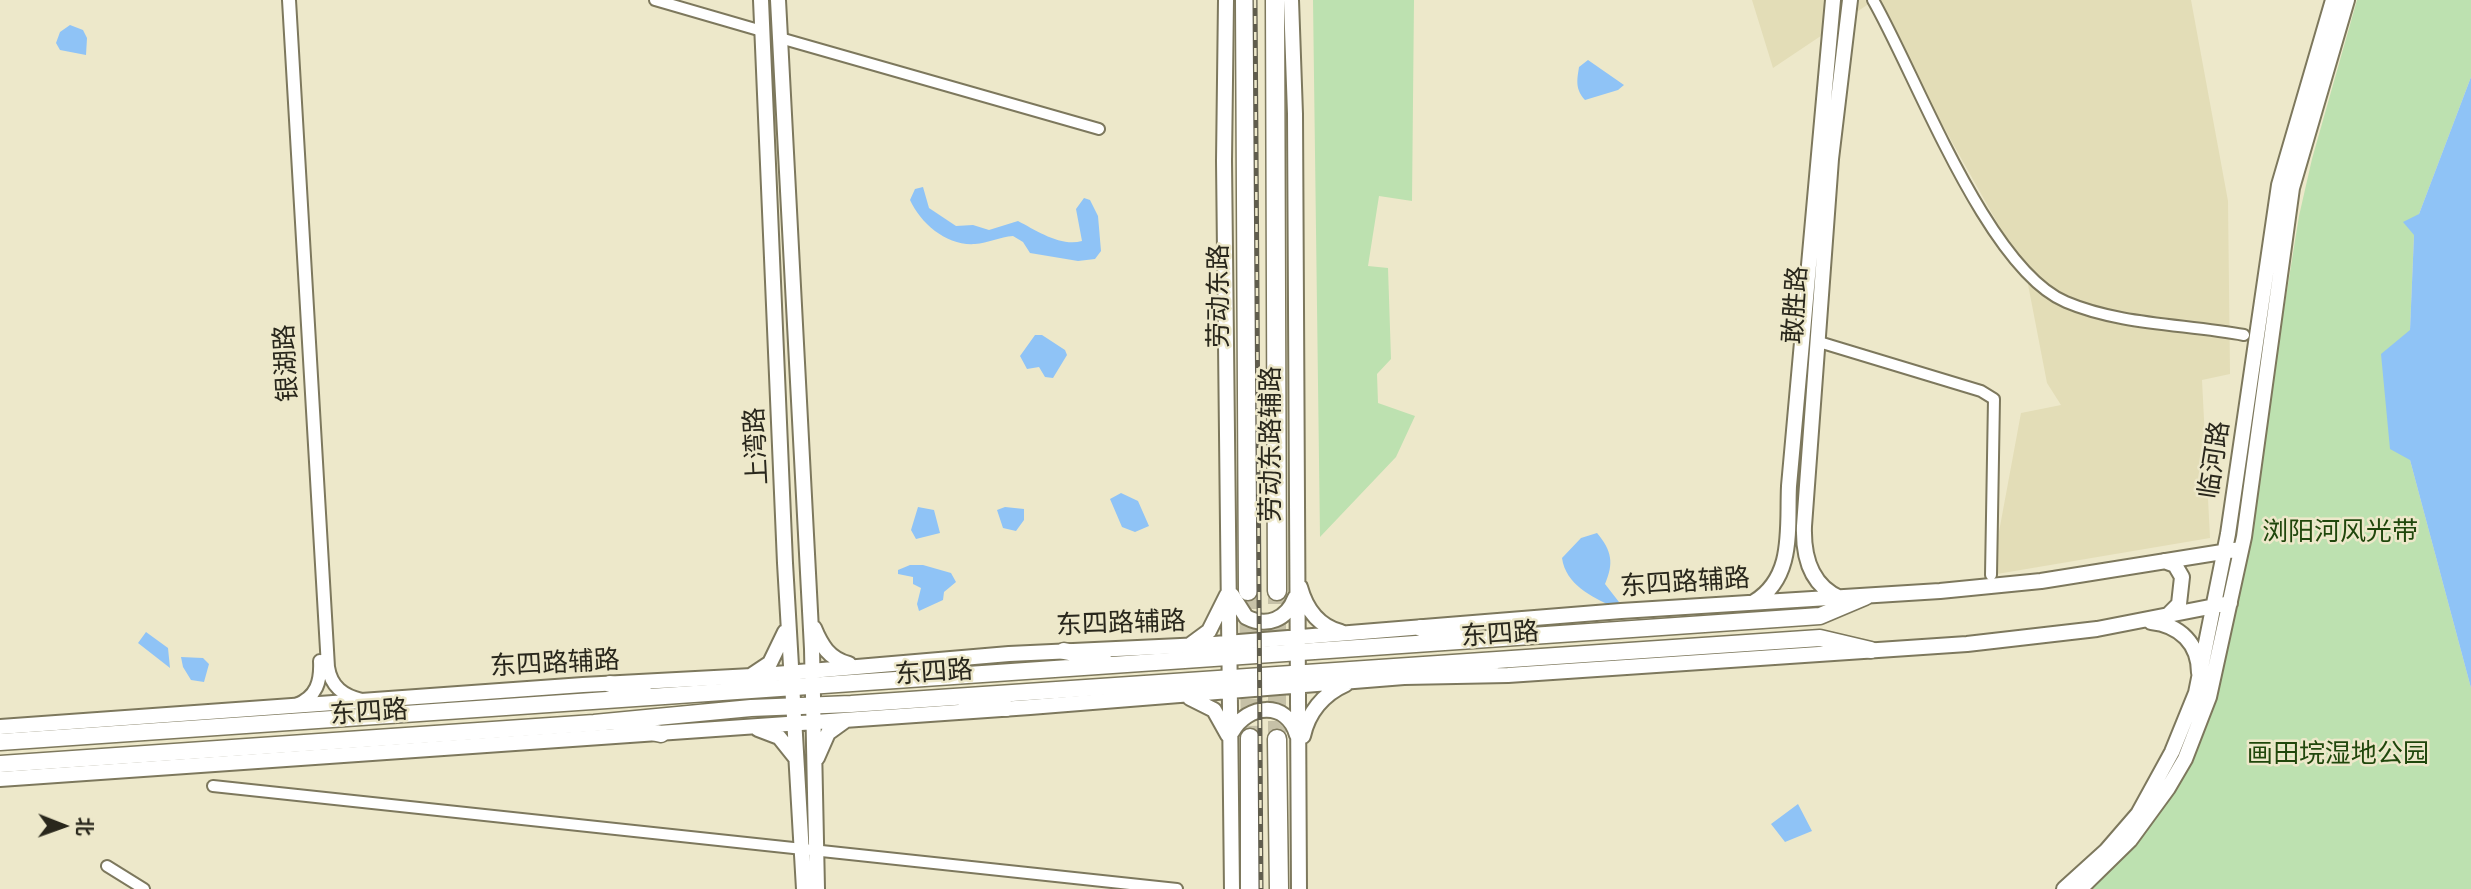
<!DOCTYPE html>
<meta charset="utf-8">
<style>
body{margin:0}
#map{position:relative;width:2471px;height:889px;overflow:hidden;background:#ede8ca;font-family:Karla,"Noto Sans SC",sans-serif}
canvas{display:block}
.north{position:absolute;left:28px;top:791px;width:70px;height:70px;-webkit-text-stroke:5px #ede8ca;paint-order:stroke;rotate:91deg;font-size:19px;font-weight:700;line-height:28px;text-align:center;color:#29271c}
.north::after{content:'';display:block;margin:auto;width:24px;height:32px;background:#29271c;clip-path:polygon(50% 0,100% 100%,50% 72%,0 100%)}
</style>
<div id="map">
<canvas width="2471" height="889"></canvas>
<div class="north">北</div>
</div>
<script>
const context = document.querySelector('canvas').getContext('2d');
context.lineJoin = 'round';
function fill(path, color) {
  context.fillStyle = color;
  context.fill(path, 'evenodd');
}
function stroke(path, color, width, dash) {
  context.strokeStyle = color;
  context.lineWidth = width;
  context.lineCap = dash ? 'butt' : 'round';
  context.setLineDash(dash || []);
  context.stroke(path);
}
function drawText(font, color, halo, rows, align = 'center') {
  context.font = font + ' Karla,"Noto Sans SC",sans-serif';
  context.lineWidth = 5;
  context.setLineDash([]);
  context.textBaseline = 'middle';
  context.strokeStyle = halo;
  context.fillStyle = color;
  for (const [text, x, y, turn = 0] of rows) {
    context.save();
    context.translate(x, y);
    context.rotate((+turn || 0) * Math.PI / 180);
    context.textAlign = isNaN(turn) ? turn : align;
    if (halo) context.strokeText(text, 0, 0);
    context.fillText(text, 0, 0);
    context.restore();
  }
}
const built = new Path2D(`
 M1752,0H2191L2228,201L2230,374L2202,380L2210,538L1991,575L2021,413L2061,405L2047,383L2026,274L1873,1L1773,68Z`);
const green = new Path2D(`
 M1313,0H1414L1412,201L1379,196L1368,266L1388,268L1391,359L1377,374L1378,403L1415,416L1396,457L1320,537Z
 M2357,0H2471V77L2419,214L2414,235L2410,330V460L2471,688V889H2089L2131,849L2182,777L2215,703L2255,517L2271,390L2299,216L2312,159Z`);
const water = new Path2D(`
 M70,25L83,30L87,38L86,55L60,50L56,43L60,32Z
 M1588,60L1624,85L1618,90L1585,100C1575,89 1577,80 1579,67Z
 M2471,77V688L2410,460L2390,449L2381,354L2410,330L2414,235L2403,222L2419,214Z
 M923,187L929,208L956,226L973,225L989,230L1018,221C1037,231 1061,247 1082,241L1076,209L1084,198L1090,200L1098,216L1101,251L1095,259L1078,261L1030,253L1023,242L1013,236C1000,237 988,243 975,244C947,246 921,224 910,200L915,189Z
 M1035,335H1042L1065,350L1067,355L1053,378L1045,377L1039,367L1027,369L1020,356Z
 M1121,493L1138,501L1149,526L1135,532L1122,527L1110,499Z
 M918,507L934,510L940,533L916,539L911,530Z
 M1005,507L1024,509V520L1016,531L1003,528L997,510Z
 M1597,533C1612,551 1614,563 1605,584L1619,602L1613,607C1591,596 1566,585 1562,558L1581,538Z
 M910,565H923L951,573L956,582L944,592L943,600L919,611L917,604L921,588L913,584V577L898,574V570Z
 M146,632L168,648L170,668L138,643Z
 M181,657L203,658L209,664L204,682L191,680L183,667Z
 M1798,804L1812,831L1785,842L1771,824Z`);
const trunkTunnel = new Path2D(`
 M1248,591L1250,738
 M1277,739V591`);
const minor = new Path2D(`
 M655,0L762,31
 M1873,0C1916,75 1987,269 2066,302C2120,325 2185,324 2244,335
 M780,38L1099,129
 M1819,342L1981,391L1994,399L1991,575
 M213,786L1177,889
 M107,866L144,889`);
const tertiary = new Path2D(`
 M289,0L328,667C331,687 344,696 362,700
 M296,705C317,697 321,681 320,661`);
const secondary = new Path2D(`
 M761,0L785,563L804,889
 M778,0L812,649L817,889
 M1226,0L1224,161L1232,889
 M1291,0L1295,114L1299,889
 M2164,561L2175,565L2182,577L2179,604L2168,615
 M1300,587C1306,609 1318,626 1341,632
 M1232,595L1246,617C1267,628 1287,619 1295,598
 M1840,598C1810,585 1803,556 1804,526L1831,159L1850,0
 M1754,602C1795,577 1787,528 1789,486L1833,0
 M2151,622C2180,625 2199,644 2199,673
 M814,628C821,645 829,659 849,664
 M1190,645L1209,631L1227,595
 M752,675L770,663L785,632
 M1190,698L1214,710L1228,735
 M0,727L583,685L752,676L1009,654L1202,645L1621,611L1940,591L2041,581L2241,549
 M758,729L779,737L795,757
 M1232,732C1247,704 1287,700 1297,735
 M1303,736C1308,713 1323,694 1346,684
 M817,758L828,733L846,720
 M0,779L1030,707L1404,677L1508,675L1967,644L2097,629L2230,603
 M2064,889L2106,851L2138,814L2172,752L2196,693L2228,534L2279,185L2333,0
 M2080,889L2130,840L2168,788L2185,759L2209,697L2244,537L2292,188L2347,0`);
const primary = new Path2D(`
 M1421,628L1463,636
 M1064,651L1103,659
 M1461,669L1492,674
 M610,684L643,691
 M966,702L1006,708
 M621,725L661,734
 M0,742L1820,616L1865,597
 M0,764L594,723L751,708L851,704L1820,638L1871,650`);
const trunk = new Path2D(`
 M1245,0L1248,591
 M1275,0L1277,591
 M1250,738V889
 M1277,739L1279,889`);
const rail = new Path2D(`
 M1255,0L1261,889`);
const streetNames = [
 ["劳动东路",1220,296,-90],
 ["敢胜路",1796,305,-86],
 ["银湖路",287,363,-93],
 ["劳动东路辅路",1272,444,-90],
 ["上湾路",757,446,-93],
 ["临河路",2215,460,-81],
 ["东四路辅路",1685,583,-4],
 ["东四路辅路",1121,624,-2],
 ["东四路",1500,635,-4],
 ["东四路辅路",555,664,-3],
 ["东四路",934,673,-4],
 ["东四路",369,713,-4]
];
const parkNames = [
 ["浏阳河风光带",2340,533],
 ["画田垸湿地公园",2338,755]
];
fill(built, '#e3ddb7');
fill(green, '#bde1b0');
fill(water, '#8fc3f6');
stroke(trunkTunnel, '#c6c1a7', 18, [18, 9]);
stroke(minor, '#7d785d', 14);
stroke(tertiary, '#7d785d', 16);
stroke(secondary, '#7d785d', 18);
stroke(primary, '#7d785d', 19);
stroke(trunk, '#7d785d', 21);
stroke(minor, '#fff', 10);
stroke(tertiary, '#fff', 12);
stroke(secondary, '#fff', 14);
stroke(primary, '#fff', 16);
stroke(trunk, '#fff', 18);
stroke(rail, '#605d4d', 5);
stroke(rail, '#ede8ca', 2.5, [8]);
drawText('26px', '#29271c', '#ede8ca', streetNames);
drawText('26px', '#20470c', '#ede8ca', parkNames);
</script>
